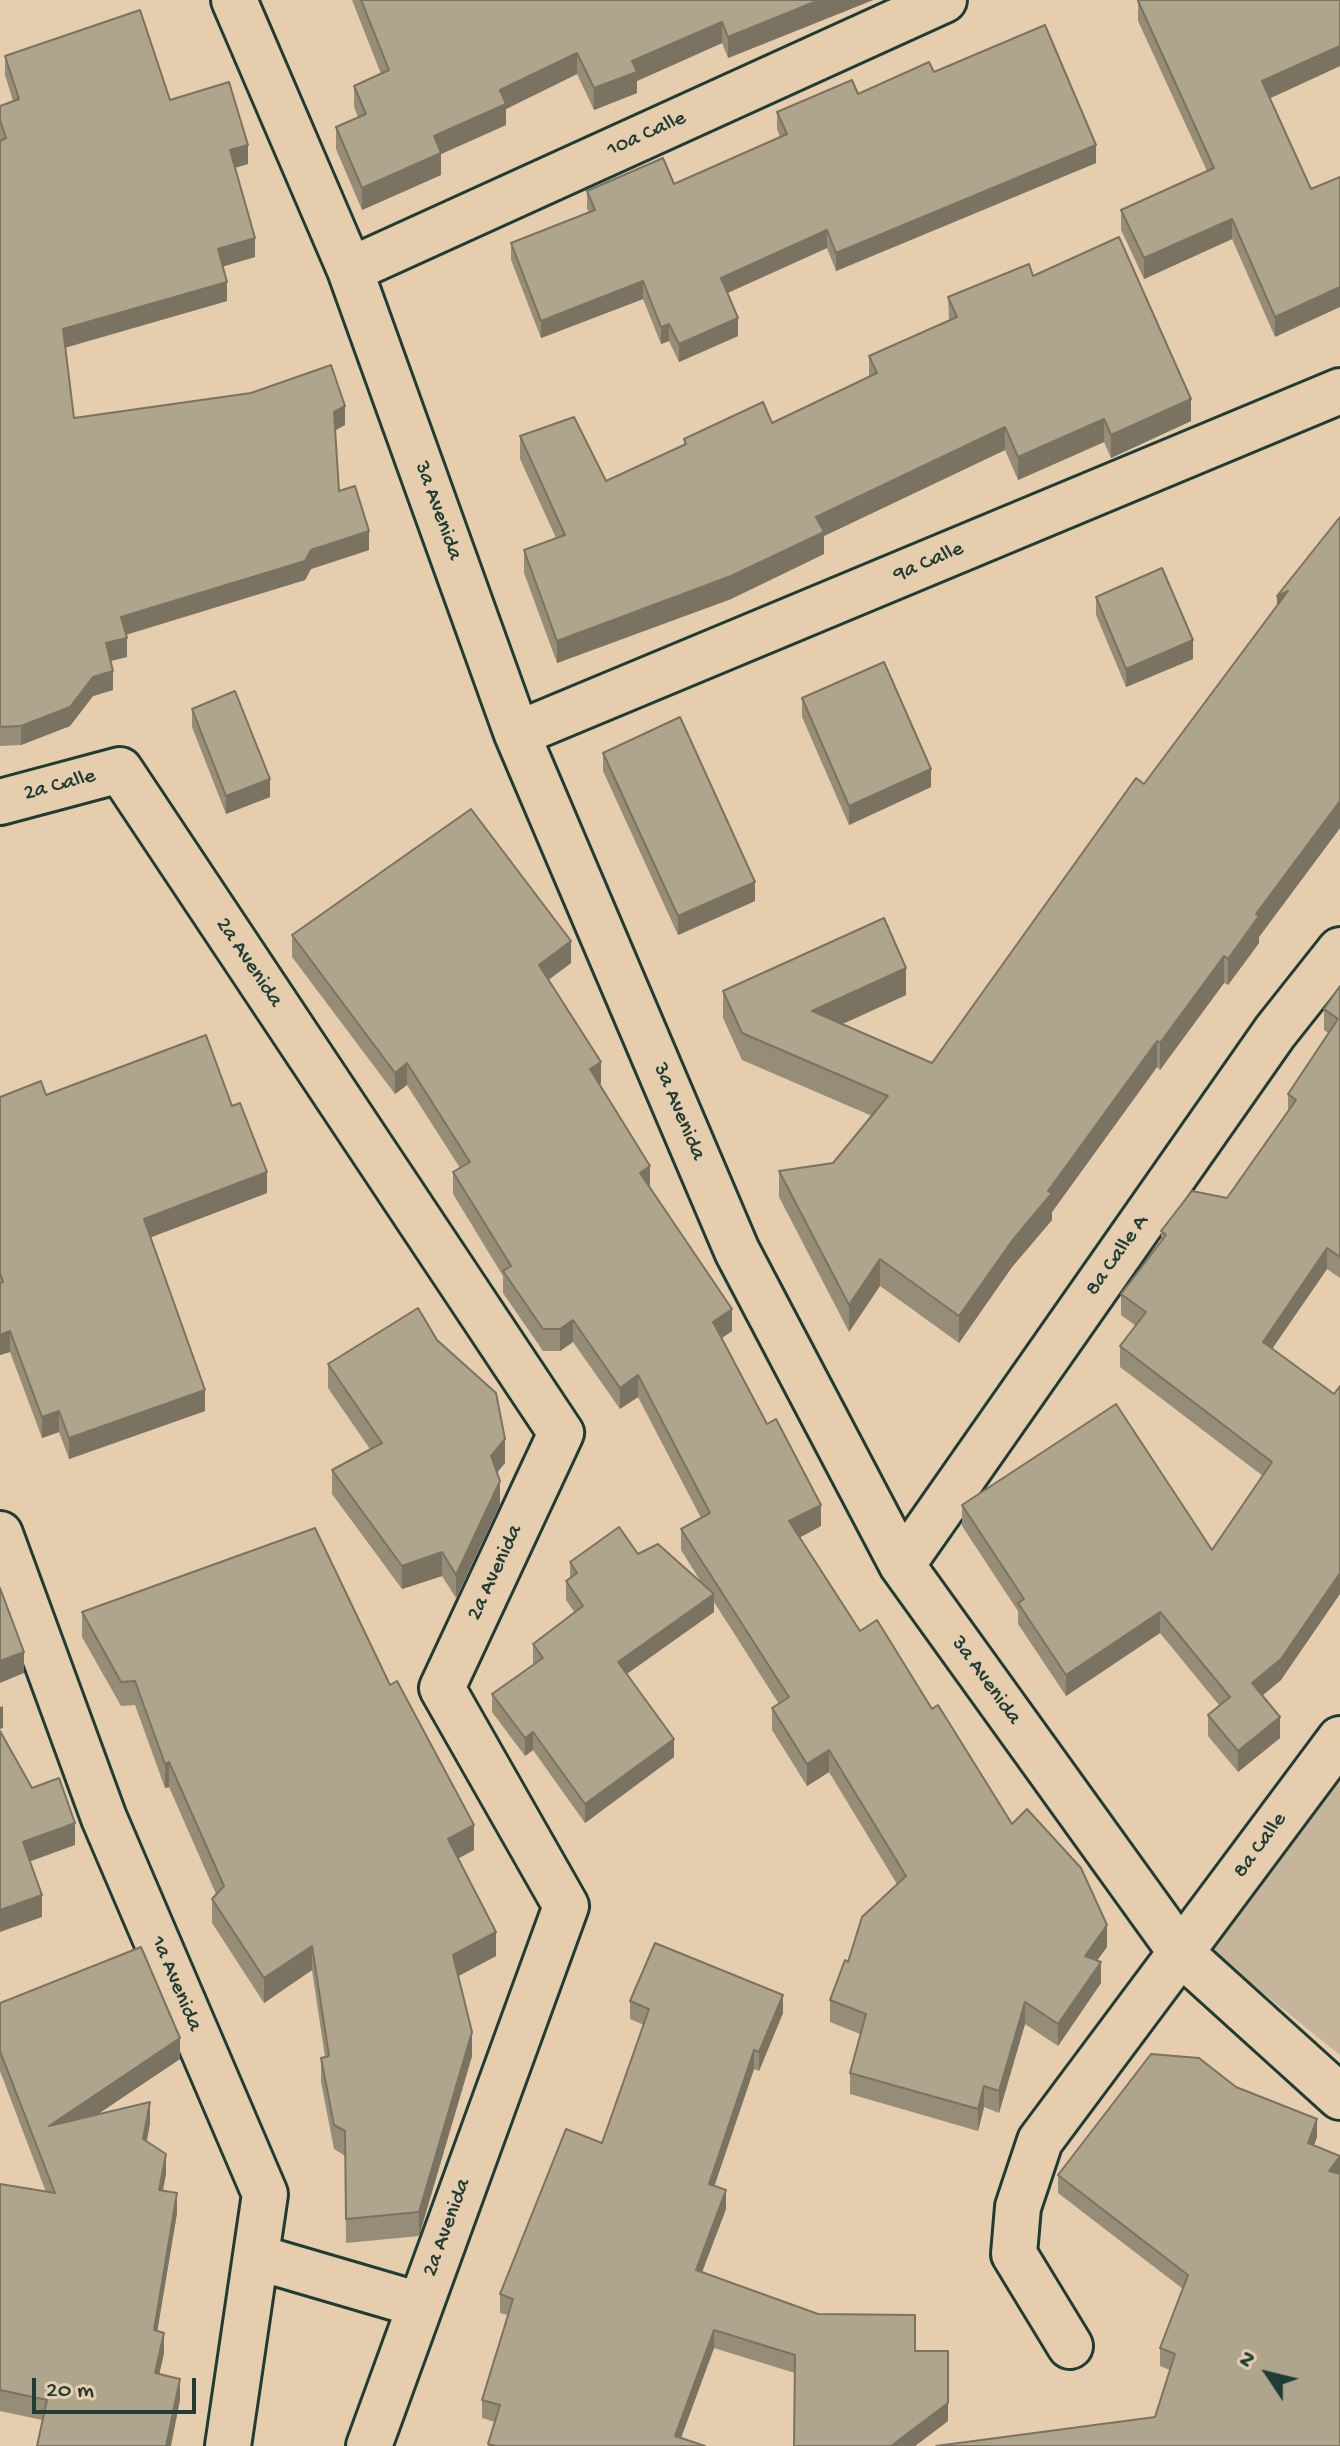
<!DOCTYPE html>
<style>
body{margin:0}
#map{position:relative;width:1340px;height:2446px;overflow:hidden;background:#e6cdae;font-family:"Gochi Hand",sans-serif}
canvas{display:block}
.north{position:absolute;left:1228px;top:2334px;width:80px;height:80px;-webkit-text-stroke:6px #e6cdae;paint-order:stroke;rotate:305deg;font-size:22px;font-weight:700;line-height:32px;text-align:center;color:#1f3d34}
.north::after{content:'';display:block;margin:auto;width:28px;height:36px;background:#1f3d34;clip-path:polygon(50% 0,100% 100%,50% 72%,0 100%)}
.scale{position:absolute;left:32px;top:2378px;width:164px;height:36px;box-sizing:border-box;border:4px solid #1f3d34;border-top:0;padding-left:10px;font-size:24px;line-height:28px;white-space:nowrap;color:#1f3d34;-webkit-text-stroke:6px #e6cdae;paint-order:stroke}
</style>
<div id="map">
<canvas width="1340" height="2446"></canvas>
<div class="north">N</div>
<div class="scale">20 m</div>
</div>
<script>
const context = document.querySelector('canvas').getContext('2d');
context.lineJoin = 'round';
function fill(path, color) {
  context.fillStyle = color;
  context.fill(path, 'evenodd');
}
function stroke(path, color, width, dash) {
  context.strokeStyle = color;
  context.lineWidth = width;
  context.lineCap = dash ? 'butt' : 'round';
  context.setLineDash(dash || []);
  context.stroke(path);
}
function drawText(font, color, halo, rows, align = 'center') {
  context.font = font + ' "Gochi Hand",sans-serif';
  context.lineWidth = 8;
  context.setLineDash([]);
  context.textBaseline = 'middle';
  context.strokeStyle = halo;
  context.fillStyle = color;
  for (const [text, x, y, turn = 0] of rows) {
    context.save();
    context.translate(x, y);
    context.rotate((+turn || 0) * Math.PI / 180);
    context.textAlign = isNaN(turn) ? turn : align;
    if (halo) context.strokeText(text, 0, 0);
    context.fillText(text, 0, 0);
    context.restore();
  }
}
const green = new Path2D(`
 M1340,1777V2055L1212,1952Z`);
const minor = new Path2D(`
 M234,0L350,270L517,734L737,1251L902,1565L1182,1954L1340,2097
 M350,270L944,0
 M517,734L1340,391
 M0,802L120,770L561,1433L442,1688L566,1906L369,2446
 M0,1534L104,1818L265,2194L228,2446
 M902,1565L1275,1032L1340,950
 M256,2257L420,2305
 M1070,2346L1014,2254L1018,2207L1040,2141L1340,1739`);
const wall = new Path2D(`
 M352,0H873L728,58L722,43L637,81V93L594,110L577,74L506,109V125L441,154V175L362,210L336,149V127L358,117L354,107V86L381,74Z
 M1340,0V66L1270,98L1311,189L1275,337L1232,239L1144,279L1121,230V210L1207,171L1138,21V1Z
 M5,56L170,100L248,164L235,168L255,257L223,266L227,301L65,348L74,418L345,425L335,430L339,491L369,550L311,569L305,580L126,635L127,657L110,661L113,690L93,696L70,726L21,745L0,746V106L13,101L5,75Z
 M934,72L1096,163L836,271L827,248L727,293L738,336L679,362L669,341L661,344L643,299L541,338L511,260V243L589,212L587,209V191L674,184L780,137L777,129V112L858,94Z
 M1033,276L1191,421L1111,458L1104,442L1018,480L1005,450L824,536V554L731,599L557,663L524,573V550L556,538L520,459V436L606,481L684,445V439L772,423L869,377V356L949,320L948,297Z
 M1340,517V828L1259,937V943L1228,985L1224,983L1160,1070L1157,1067L1052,1212V1220L1012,1267L959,1343L880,1286L849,1332L779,1197V1171L833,1163L872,1116L742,1060L723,1018V991L906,995L842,1024L932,1063L1144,784L1277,606Z
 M1096,597L1193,659L1126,687L1096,615Z
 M802,698L931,787L849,825L802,717Z
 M192,709L270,797L226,814L192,727Z
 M603,753L755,901L678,935L603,771Z
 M292,935L571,963L548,980L601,1083L599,1085L650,1187L732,1331L722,1338L821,1526L799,1538L860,1631L932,1709L1012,1824L1107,1947L1097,1960L1101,1983L1058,2046L1025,2024L999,2113L984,2107L978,2131L850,2094V2073L860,2034L830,2022V2000L848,1962L897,1884L829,1772L807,1786L772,1730V1708L779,1704L714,1602V1612L627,1674L674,1757L585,1823L533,1750L525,1756L492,1712V1694L534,1664L533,1663V1644L575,1613L566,1600V1581L570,1579V1562L638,1554L701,1582L681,1550V1529L701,1518L638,1397L620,1409L573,1342L560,1351H543L503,1293V1276L453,1194V1172L460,1168L407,1085L395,1094L292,957Z
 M1340,986V1278L1327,1269L1272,1349L1281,1680L1262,1696L1280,1738L1238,1772L1208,1736V1715L1219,1705L1160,1633L1066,1696L1018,1624V1611L962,1526V1505L1212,1550L1263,1476L1120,1367V1346L1136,1326L1121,1315V1294L1161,1242V1231L1227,1198L1288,1112V1094L1328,1033L1324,1030V1009Z
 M46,1095L232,1106L267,1193L151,1237L205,1411L69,1459L59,1432L42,1438L10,1352L0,1355V1097Z
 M437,1340L505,1463L497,1472L500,1504L456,1598L442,1576L402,1589L332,1494V1470L370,1449L328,1388V1364Z
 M82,1612L390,1685L474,1850L458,1858L496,1956L458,1976L472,2056L419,2236L346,2243L345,2156L334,2149L321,2082V2058L325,2057L312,1970L264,2003L212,1923V1899L216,1894L169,1787L165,1788L135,1705L121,1706L82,1637Z
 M630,2001L783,2013L759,2071L754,2069L714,2186L726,2209L702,2272L915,2351L948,2421L915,2446H794L795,2373L714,2348L681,2438L705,2446H488L495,2422L482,2418V2400L508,2315L500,2313V2294L602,2143L644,2025L630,2019Z
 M0,2003L180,2059L96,2115L150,2123L147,2141L166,2174L163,2190L177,2213L157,2331L164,2353L159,2374L180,2400L42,2420L0,2411V2184L46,2192L0,2071Z
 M1236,2087L1317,2137L1314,2146L1155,2417L1170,2370L1160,2366V2348L1183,2289L1058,2193V2175Z`);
const shadedWall = new Path2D(`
 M819,0H873L728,58V37Z
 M722,22V43L637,81V93L594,110V88L632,61Z
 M1340,46V66L1262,102V81Z
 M577,53V74L506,109V125L441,154V175L362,210V188L434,136L500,90Z
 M248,145V164L230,169V150Z
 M1096,145V163L836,271V253Z
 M1232,219V239L1144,279V258Z
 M827,230V248L721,296V278Z
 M255,238V257L218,268V249Z
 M643,281V299L541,338V321Z
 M227,282V301L63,348V329Z
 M1340,287V307L1275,337V317Z
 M738,318V336L679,362V344Z
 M669,324V341L661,344V327Z
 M1191,399V421L1111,458V435Z
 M345,406V425L334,431V412Z
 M1104,419V442L1018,480V457Z
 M1005,427V450L824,536V554L731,599L557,663V641Z
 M369,531V550L311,569L305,580L121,636V617Z
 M1288,591L1277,622V596Z
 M127,638V657L106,662V643Z
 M1193,640V659L1126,687V669Z
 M113,671V690L93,696L70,726L21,745V726L93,677Z
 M931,769V787L849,825V806Z
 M270,779V797L226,814V796Z
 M1340,801V828L1259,937V943L1228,985V959L1256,914Z
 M755,882V901L678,935V916Z
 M571,941V963L539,987V965Z
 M1224,956V983L1160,1070V1043Z
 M906,968V995L812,1038V1011Z
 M1157,1041V1067L1052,1212V1220L1012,1267L959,1343V1316Z
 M601,1062V1083L590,1091V1069Z
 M407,1063V1085L395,1094V1073Z
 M650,1166V1188L640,1173Z
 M267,1172V1193L144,1240V1219Z
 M1327,1248V1269L1263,1362V1342Z
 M880,1259V1286L849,1332V1305Z
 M732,1309V1331L713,1344V1322Z
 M573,1320V1342L560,1351V1329Z
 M10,1331V1352L0,1355V1335Z
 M638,1375V1397L620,1409V1388Z
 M205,1390V1411L69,1459V1438Z
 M59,1411V1432L42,1438V1417Z
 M505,1439V1463L491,1480V1456Z
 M500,1481V1504L456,1598V1575Z
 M821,1505V1526L789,1543V1521Z
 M442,1552V1576L402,1589V1566Z
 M1340,1573V1594L1281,1680L1252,1704V1683Z
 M714,1594V1612L618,1680V1662Z
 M1160,1612V1633L1066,1696V1675Z
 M24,1652V1673L0,1683V1661Z
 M3,1706V1728L0,1729V1707Z
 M1280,1717V1738L1238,1772V1751Z
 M533,1732V1750L525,1756V1738Z
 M674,1739V1757L585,1823V1804Z
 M829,1750V1772L807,1786V1764Z
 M169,1762V1787L165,1788V1764Z
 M75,1823V1845L23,1864V1842Z
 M474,1825V1850L448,1864V1839Z
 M42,1895V1917L0,1932V1910Z
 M1107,1925V1947L1085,1977V1956Z
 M496,1932V1956L453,1979V1955Z
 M312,1946V1970L264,2003V1978Z
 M1101,1962V1983L1058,2046V2024Z
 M783,1995V2013L759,2071V2052Z
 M1025,2002V2024L999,2113V2091Z
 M472,2032V2056L419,2236V2212Z
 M180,2038V2059L49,2147V2126Z
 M754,2050V2069L709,2202V2184Z
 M984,2086V2107L978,2131V2109Z
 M150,2102V2123L143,2159V2139Z
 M1317,2119V2137L1308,2161V2143Z
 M166,2154V2174L159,2210V2190Z
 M1340,2157V2175L1329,2171Z
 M726,2190V2209L696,2288V2270Z
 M177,2193V2213L154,2351V2330Z
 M714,2330V2348L678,2446L675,2436Z
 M164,2333V2353L155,2394V2373Z
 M948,2369V2421L915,2446H891Z
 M180,2379V2400L171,2446H166Z`);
const building = new Path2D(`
 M361,0H819L728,37L722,22L632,61L637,72L594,88L577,53L500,90L506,104L434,136L441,153L362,188L336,127L366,114L354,86L389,70Z
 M1140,0H1340V46L1262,81L1311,189L1340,177V287L1275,317L1232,219L1144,258L1121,210L1214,168L1138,1Z
 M140,10L170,100L229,82L248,145L230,150L255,238L218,249L227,282L63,329L74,418L251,393L331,365L345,406L334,412L339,491L355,486L369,531L311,550L305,561L121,617L127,638L106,643L113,671L93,677L70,707L21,726L0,727V141L6,138L0,120V106L19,99L5,56Z
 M1045,25L1096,145L836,253L827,230L721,278L738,318L679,344L669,324L661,327L643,281L541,321L511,243L595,210L587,191L663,158L674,184L787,134L777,112L852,80L858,94L929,62L934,72Z
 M1119,237L1191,399L1111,435L1104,419L1018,457L1005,427L816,517L824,532L731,576L557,641L524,550L565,535L520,436L574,417L606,481L686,444L684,439L763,402L772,423L877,373L869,356L957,317L948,297L1029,264L1033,276Z
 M1340,517V801L1256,914L1259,916L1228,959L1224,956L1160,1043L1157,1041L1048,1191L1052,1193L1012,1241L959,1316L880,1259L849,1305L779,1171L833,1163L888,1096L742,1033L723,991L884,918L906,968L812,1011L932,1063L1136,778L1144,784L1288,591L1277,596Z
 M1162,568L1193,640L1126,669L1096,597Z
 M884,662L931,769L849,806L802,698Z
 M235,691L270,779L226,796L192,709Z
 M680,717L755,882L678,916L603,753Z
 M471,809L571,941L539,965L601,1062L590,1069L650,1166L640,1173L732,1309L713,1322L767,1424L776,1419L821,1505L789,1521L860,1631L877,1620L932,1709L938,1705L1012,1824L1027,1809L1081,1868L1107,1925L1085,1956L1101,1962L1058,2024L1025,2002L999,2091L984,2086L978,2109L850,2073L866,2014L830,2000L845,1960L848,1962L862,1917L906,1876L829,1750L807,1764L772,1708L789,1697L681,1529L710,1513L638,1375L620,1388L573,1320L560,1329H543L503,1271L511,1266L453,1172L470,1162L407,1063L395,1073L292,935Z
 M1340,986V1257L1327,1248L1263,1342L1334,1394L1340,1386V1573L1281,1659L1252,1683L1280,1717L1238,1751L1208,1715L1230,1697L1160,1612L1066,1675L1018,1603L1024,1599L962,1505L1116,1404L1212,1550L1272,1462L1120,1346L1146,1312L1121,1294L1166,1235L1161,1231L1192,1191L1227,1198L1296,1100L1288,1094L1338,1019L1324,1009Z
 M206,1035L232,1106L240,1103L267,1172L144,1219L205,1390L69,1438L59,1411L42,1417L10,1331L0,1335V1283L3,1282L0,1273V1097L41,1081L46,1095Z
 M418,1308L437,1340L496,1393L505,1439L491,1456L500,1481L456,1575L442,1552L402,1566L332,1470L382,1443L328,1364Z
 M619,1527L638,1554L658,1544L714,1594L618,1662L674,1739L585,1804L533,1732L525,1738L492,1694L543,1658L533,1644L583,1606L566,1581L577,1573L570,1562Z
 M315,1528L390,1685L397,1681L474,1825L448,1839L496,1932L453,1955L472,2032L419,2212L346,2219L345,2131L334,2125L321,2058L329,2056L312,1946L264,1978L212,1899L224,1886L169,1762L165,1764L135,1681L121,1682L82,1612Z
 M0,1588L24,1652L0,1661Z
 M0,1731L32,1788L59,1778L75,1823L23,1842L42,1895L0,1910Z
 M655,1943L783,1995L759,2052L754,2050L709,2184L726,2190L696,2270L818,2314L915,2315V2351H948V2403L891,2446H794L795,2355L714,2330L675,2436L705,2446H496L488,2444L500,2405L482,2400L513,2299L500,2294L566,2129L602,2143L649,2009L630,2001Z
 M141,1947L180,2038L49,2126L150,2102L143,2139L166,2154L159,2190L177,2193L154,2330L164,2333L155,2373L180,2379L166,2446H37L47,2400L0,2390V2184L55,2193L0,2051V2003Z
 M1151,2054L1199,2058L1236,2087L1317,2119L1308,2143L1340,2156L1329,2171L1340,2174V2446H936L1155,2417L1175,2354L1160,2348L1188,2275L1058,2175Z`);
const streetNames = [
 ["10a Calle",647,135,-24],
 ["3a Avenida",437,511,70],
 ["9a Calle",929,563,-23],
 ["2a Calle",60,786,-15],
 ["2a Avenida",248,963,56],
 ["3a Avenida",678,1112,67],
 ["8a Calle A",1118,1256,-55],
 ["2a Avenida",496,1573,-65],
 ["3a Avenida",985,1681,54],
 ["8a Calle",1261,1846,-54],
 ["1a Avenida",175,1984,67],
 ["2a Avenida",448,2228,-70]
];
fill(green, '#c5b59a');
stroke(minor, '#1f3d34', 50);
stroke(minor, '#e6cdae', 44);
fill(wall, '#968d78');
fill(shadedWall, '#7a7362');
fill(building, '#afa48c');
stroke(building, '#7a7362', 2);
drawText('22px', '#1f3d34', '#e6cdae', streetNames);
</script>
